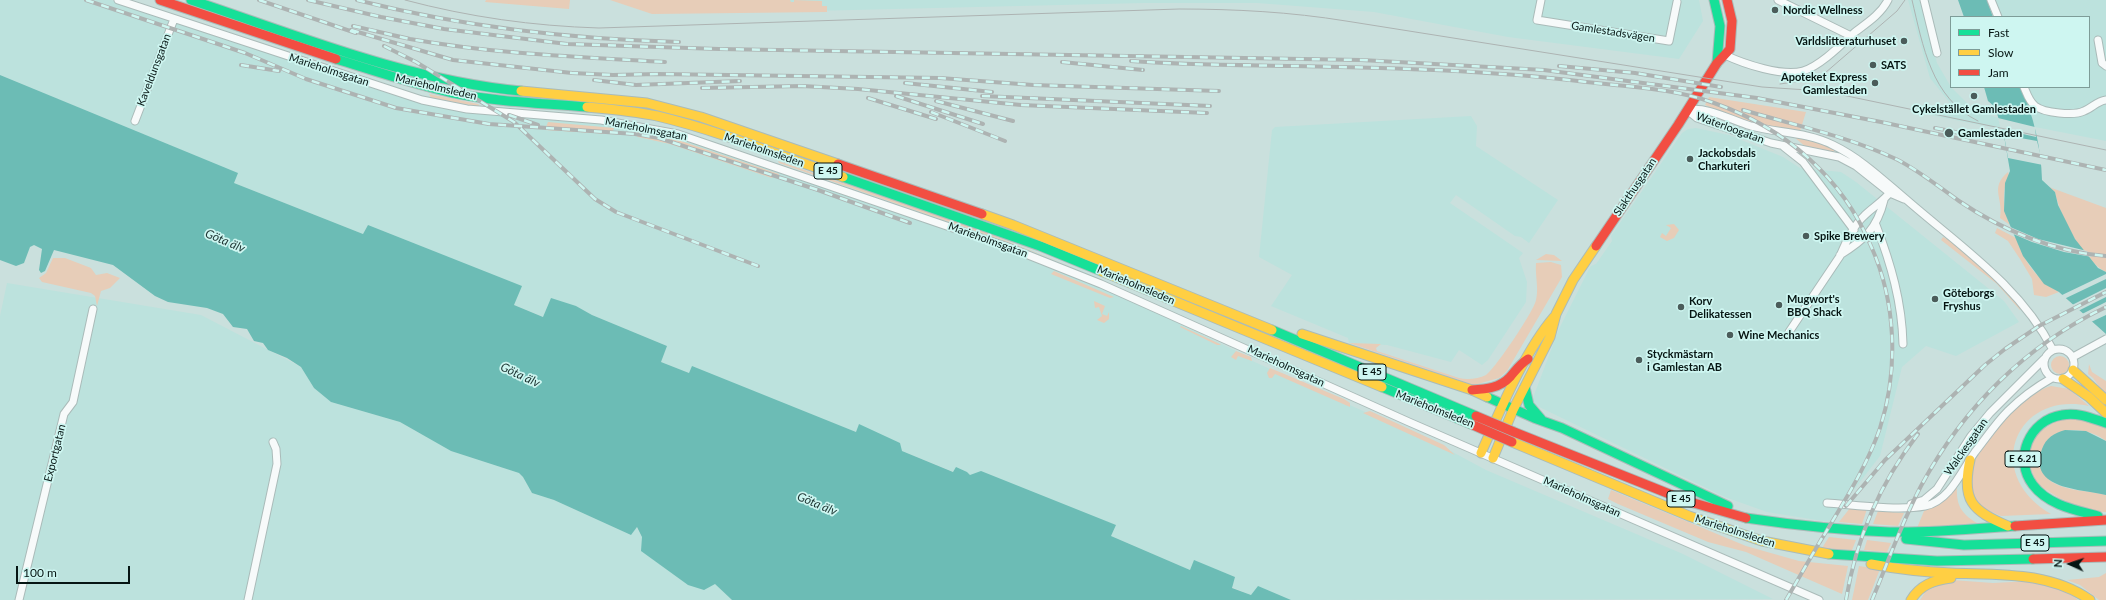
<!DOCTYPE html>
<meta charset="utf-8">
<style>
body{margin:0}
#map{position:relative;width:2106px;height:600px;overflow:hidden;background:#cae0dd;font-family:Lato,sans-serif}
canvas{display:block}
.legend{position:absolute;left:1950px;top:16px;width:140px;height:72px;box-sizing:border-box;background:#cef6f1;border:1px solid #7e9c98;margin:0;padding:5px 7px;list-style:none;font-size:12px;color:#061513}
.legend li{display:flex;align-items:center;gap:8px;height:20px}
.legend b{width:20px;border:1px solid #7e9c98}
.north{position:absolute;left:2050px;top:544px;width:40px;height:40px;-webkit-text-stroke:3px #cef6f1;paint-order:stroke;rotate:273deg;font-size:11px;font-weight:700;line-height:16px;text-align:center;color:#061513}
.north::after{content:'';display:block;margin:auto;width:14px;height:18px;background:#061513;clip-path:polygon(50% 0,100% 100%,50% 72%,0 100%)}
.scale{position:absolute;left:16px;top:566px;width:114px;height:18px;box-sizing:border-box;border:2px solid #061513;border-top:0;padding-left:5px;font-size:12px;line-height:14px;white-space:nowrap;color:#061513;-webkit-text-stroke:3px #cef6f1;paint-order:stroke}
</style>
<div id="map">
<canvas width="2106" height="600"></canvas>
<ul class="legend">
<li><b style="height:5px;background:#16e098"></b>Fast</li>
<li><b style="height:5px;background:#ffcf43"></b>Slow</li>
<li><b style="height:5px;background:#f24e42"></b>Jam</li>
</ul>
<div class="north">N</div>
<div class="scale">100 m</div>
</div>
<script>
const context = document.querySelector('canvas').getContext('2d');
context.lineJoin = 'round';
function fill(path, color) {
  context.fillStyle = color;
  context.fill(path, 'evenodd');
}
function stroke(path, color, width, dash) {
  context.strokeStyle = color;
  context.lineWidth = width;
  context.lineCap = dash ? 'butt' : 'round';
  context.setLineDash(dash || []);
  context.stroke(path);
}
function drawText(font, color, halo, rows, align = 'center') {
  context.font = font + ' Lato,sans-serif';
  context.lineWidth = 3.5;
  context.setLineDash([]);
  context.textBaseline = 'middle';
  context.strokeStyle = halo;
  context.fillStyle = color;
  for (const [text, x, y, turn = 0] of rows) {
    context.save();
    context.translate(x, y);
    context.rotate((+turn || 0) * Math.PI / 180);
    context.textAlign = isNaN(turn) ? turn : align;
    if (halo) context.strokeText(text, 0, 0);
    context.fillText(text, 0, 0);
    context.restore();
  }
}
const built = new Path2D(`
 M0,0H111L422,103L601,122L678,136L1007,249L1126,298L1234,350L1248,359L1447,449L1486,470L1683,554L1773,599L1291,600L1259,587L1251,595L1232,587L1235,577L1194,561L1190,570L1111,536L1116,525L970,475L954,472L902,451L859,424L856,432L692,367L689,373L661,362L667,346L592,315L576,306L544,317L514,305L521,286L368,225L363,234L234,183L237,173L0,75Z
 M768,0H1699L1703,21L1679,59L1508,37L1374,12L1257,3H1144L769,12Z
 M1908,0H1920L1937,63L1951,87L1973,109L1998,118L2001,129L1920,113L1922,105L1954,111V108L1930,78Z
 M1987,0H2106V141L2035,127L2021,87H2089V17H1993Z
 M1471,116L1477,126L1476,146L1558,200L1529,243L1521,237L1515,236L1456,195L1450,203L1523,253L1519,258L1527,282L1526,302L1488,360L1482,365L1459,350L1451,362L1387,345L1349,343L1348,338L1271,306L1292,275L1259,257L1272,130L1275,127Z
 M1696,128L1729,135L1783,157L1800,168L1841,172L1856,182L2004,301L2019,322L1956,356L1926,346L1902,367L1880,456L1829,522L1767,512L1725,497L1531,403L1559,329L1588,271L1591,266L1596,264L1612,241L1611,236L1682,133L1688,129Z
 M7,283L201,315L301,367L314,388L331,402L400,422L451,451L519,473L523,477L532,493L554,500L631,535L636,527L642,537V551L688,585L715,584L732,600H0V316Z`);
const green = new Path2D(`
 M486,0H570L569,9L485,2Z
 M610,0H790L791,2H794V0L822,1V6H827V12L652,14Z
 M429,94L478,104L481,107L431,98Z
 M1709,97L1806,112L1800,131L1753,124L1705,105Z
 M548,122L614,128L611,134L545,130Z
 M636,131L681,141L779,174V176H773L772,178L670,144L638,137L636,135Z
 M1794,137L1818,143L1835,150L1834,152L1806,147Z
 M778,161L964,224L1078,269L1013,244L779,163Z
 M2008,172L2009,175C2001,192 2003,209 2010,225L2000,218C2004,198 1989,188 2008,172Z
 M2049,187L2106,208V272C2083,260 2060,217 2055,192Z
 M1674,224L1679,230L1674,238L1667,241L1660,237L1662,233L1666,236L1671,228L1666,225Z
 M1997,228L2016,238C2025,262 2035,278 2059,292L2046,297L2034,295L2032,279L2020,259L2008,241L1995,233Z
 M1943,237C1971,251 2001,285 2022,308L2020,310L1997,284L1941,240Z
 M1546,254L1554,255L1562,261L1536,260Z
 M53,258H65L91,268L96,275L107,273L120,278L110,288L101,291L97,306L95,296L91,293L42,282L39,278L46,273Z
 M1551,262L1561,265L1562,277L1507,371L1499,378L1474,385L1349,343L1381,344L1376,348L1377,351L1459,378C1467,380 1478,379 1486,375C1495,369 1534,311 1536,300C1539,288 1535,276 1536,263Z
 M1054,271L1114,297L1110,298L1051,274Z
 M1094,301L1105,306L1102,314L1107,316L1109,312V319L1104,323L1097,320L1102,316L1099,307L1095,308Z
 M1181,326L1220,344L1221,345H1217L1180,327Z
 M1236,351L1251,357L1252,361L1238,356L1236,360L1231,357Z
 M2051 365a9 9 0 1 1 18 0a9 9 0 1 1-18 0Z
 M2089,364L2092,372L2106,381V396L2093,378L2088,374Z
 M1270,368L1344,399L1350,403V407L1275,374L1272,378H1269L1267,373Z
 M2051,386L2069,389L2089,406C2015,390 1982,474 2051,514L2001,516L1977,506C1975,497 1969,484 1970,475C1974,449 2025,392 2051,386Z
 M1370,411L1444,445L1455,455L1363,413Z
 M2058,420H2089L2106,427V441C2084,423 2040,425 2041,461C2041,469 2045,477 2052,482C2069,492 2088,490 2106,495V512L2090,511L2059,498L2037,484L2027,459L2035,435Z
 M1957,485C1956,504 1960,513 1977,523L1917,528L1924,511L1942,502Z
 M1611,490L1746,546L1799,561L1848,566L1842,594L1746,552L1708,542L1618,504L1608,499Z
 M1850,508L1867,509L1862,524L1839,522Z
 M1878,511L1904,513L1898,526L1873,524Z
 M1829,537L1856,540L1852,550L1822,548Z
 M1867,540L1891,543L1887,552L1864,550Z
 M1859,566L1880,569L1868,600H1852Z
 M2106,573V600H2099L2080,585L2067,580L2099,577Z
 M1952,580L1993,583L2030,581L2065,590L2078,600H1920L1926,591Z`);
const water = new Path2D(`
 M1958,0H1987L1993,17H1964Z
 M0,75L238,173L234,183L363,234L368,225L522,286L514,305L543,317L551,298L576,306L592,315L667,346L661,362L689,373L692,366L856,432L859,424L900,443L902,451L953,472L956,467L967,472L970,475L981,471L1116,525L1111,536L1190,570L1194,560L1235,577L1232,588L1251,595L1258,586L1291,600H732L715,584L704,590L688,585L641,551L642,537L637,527L631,535L554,500L532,493L523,477L519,473L451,451L400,422L331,402L314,388L301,367L287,358L268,350L263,343L254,341L247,329L233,327L223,314L207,308L168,302L155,296L113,265L54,250L45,271L41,273L39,270L42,249L34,245L30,247L24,263L16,266L0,260Z
 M1984,87H2021C2034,118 2041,147 2042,180L2055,192L2058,205L2075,239L2098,268L2106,272V334L2059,292L2044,284L2023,256L2004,211L2005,183L2010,171L2004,136L1995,107L1988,101Z
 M2065,430L2086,431L2106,441V495C2083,489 2027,490 2042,449C2046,438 2054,433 2065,430Z`);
const pier = new Path2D(`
 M1998,118L2035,127L2036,137L2001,129Z
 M2004,135L2037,141L2043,165L2008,158Z
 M2008,226L2038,239L2087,251L2092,257L2064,252L2032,242L2011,233Z
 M2106,274V279L2064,299L2060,296Z
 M2106,288V297L2078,311L2072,305Z
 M2106,302V315L2091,322L2082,314Z`);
const street = new Path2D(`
 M118,0L422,100L467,109L601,120L678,134L1008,247L1101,284L1409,422L1819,600
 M1541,0L1537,20L1669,41L1677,2
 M1778,0L1851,36
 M1924,0L1937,53
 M1991,0L1998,17
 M2098,40L2102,63L2106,66
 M1725,55C1744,64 1783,77 1803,71C1820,66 1842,44 1855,32C1867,23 1881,14 1888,0
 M2024,87C2027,94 2029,101 2035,106C2044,113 2074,116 2084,111C2092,108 2097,101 2106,100
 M1687,110C1708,106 1730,120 1751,126C1778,133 1807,132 1833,145C1862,159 1884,181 1908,201C1961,247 2020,286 2053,350
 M1687,110L1697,118L1771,143L1839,157L1856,166L1890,193L1904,199
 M135,121L174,19
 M1784,147L1803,162L1854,230
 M1876,225C1891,264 1902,302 1903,344
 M1840,255C1864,240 1877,229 1884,200
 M1789,332L1840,256C1846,242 1853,226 1864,216C1873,207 1884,201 1892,190
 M2044 364a15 15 0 1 1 30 0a15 15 0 1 1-30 0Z
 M2073,357L2106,339
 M1827,503C1854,505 1898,511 1925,506C1950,501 1962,470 1975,452C1986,438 1996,423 2008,411C2021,398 2036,387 2052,378
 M1911,504L1924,500L1937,489L1971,436L1990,413L2044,359
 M19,600L64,414L73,402L93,309
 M248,600L277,464L276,449L273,442`);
const fast = new Path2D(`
 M191,0C299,36 406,80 521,91
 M1714,0L1720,26L1717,63
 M336,59C375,71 413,84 453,93C497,102 542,103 587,107
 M843,177L1040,246L1101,271
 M1272,330L1476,416
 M1382,387L1473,425
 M1525,387L1529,405L1541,419
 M1487,397L1534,418L1562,428L1728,506
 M2098,516C2075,510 2048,505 2033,485C2013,459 2029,420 2062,415C2078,412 2091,418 2106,423
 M1746,518C1793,525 1841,530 1889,532C1931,533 1973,529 2015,526
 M1906,539L1964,545L2106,541
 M1829,554L1937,561L2033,559`);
const slow = new Path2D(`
 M521,91L647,103L701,117L838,164
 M587,107C610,109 634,111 657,116C720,131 781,156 843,177
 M982,214L1013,225L1272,330
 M1101,271L1382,387
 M1302,334L1472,390L1487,397
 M2073,370L2106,400
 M2063,379L2089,397L2106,413
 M1512,442L1689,516L1762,541L1829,554
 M1481,453C1500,411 1524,352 1554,317
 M1493,458L1513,410L1550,337L1556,314L1573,280L1596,246
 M1970,460C1961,500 1972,511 2008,526
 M1871,564C1897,569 1924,572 1951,573C1998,575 2049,571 2090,600
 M1911,600C1920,585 1934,580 1951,578`);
const jam = new Path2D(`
 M160,0L336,59
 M838,164L982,214
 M1596,246L1678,125L1717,63L1730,49L1732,21L1727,0
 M1472,390C1486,389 1500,388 1510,377C1516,370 1520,364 1528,359
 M1514,432L1687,501L1746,518
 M2015,526L2106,520
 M2033,559L2106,557`);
const tram = new Path2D(`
 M405,0C469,17 533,26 599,28L1179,9C1235,9 1291,12 1346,21L1762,87L1823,91L2106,150
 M1912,0C1923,46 1931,98 1978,121
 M1780,84L1808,80L1825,73L1897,11L1905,0`);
const rail = new Path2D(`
 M86,0L245,53L306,79L396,108L489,124L635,134L659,138L818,190L910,223
 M259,0L356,33
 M308,0L381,17L444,29L567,44L719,49L1361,60L1544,70L1757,98L1881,122L2106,170
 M357,0C463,27 570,39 679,42
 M353,26C372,30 391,35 410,39C494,54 579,57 665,62
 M351,30L453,60L572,73L613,75L658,74L940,78L1033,85L1219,91
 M384,46L416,62L514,122L595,199L616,212L758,266
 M1131,61C1185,65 1240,65 1294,66C1392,68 1489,70 1586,82C1629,87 1673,88 1714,103C1785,128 1842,177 1871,246C1896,302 1899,369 1880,428C1866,469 1841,506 1820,542
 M1062,62L1143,70
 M241,65L279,71
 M1559,66L1635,73L1721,87
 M594,80L636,85L740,81
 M905,83L992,92
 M702,88L802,86L858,89L1021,105L1207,113
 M896,96L983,124
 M982,96L1210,106
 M868,98L936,119
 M936,101L1013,121
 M1743,110C1794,125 1847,136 1896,159C1918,170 1939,187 1959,201C2002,230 2054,252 2106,256
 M931,112L1005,141
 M509,115L538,125
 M1935,128L1975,136
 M1846,506L1885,460L1985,365L2005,349L2039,326L2106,292
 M1786,600L1822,538
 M1846,600C1856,539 1880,483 1918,434
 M1872,600C1888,562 1902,522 1921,486C1963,408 2026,345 2106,307`);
const jamBridge = new Path2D(`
 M1476,416L1514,432
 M1473,425L1512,442`);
const markers = [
 [1775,10,4,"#4b5c5a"],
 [1904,41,4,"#4b5c5a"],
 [1873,65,4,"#4b5c5a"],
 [1875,83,4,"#4b5c5a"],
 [1974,96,4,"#4b5c5a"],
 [1949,133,5,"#4b5c5a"],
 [1690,159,4,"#4b5c5a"],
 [1806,236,4,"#4b5c5a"],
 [1935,299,4,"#4b5c5a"],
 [1779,305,4,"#4b5c5a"],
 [1681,307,4,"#4b5c5a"],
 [1730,335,4,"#4b5c5a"],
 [1639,360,4,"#4b5c5a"]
];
const shields = [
 [828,171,28],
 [1372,372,28],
 [2023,459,36],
 [1681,499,28],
 [2035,543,28]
];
const shieldNames = [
 ["E 45",828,171],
 ["E 45",1372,372],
 ["E 6.21",2023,459],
 ["E 45",1681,499],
 ["E 45",2035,543]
];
const poiNames = [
 ["Nordic Wellness",1783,10],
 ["Världslitteraturhuset",1896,41,"right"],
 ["SATS",1881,65],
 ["Apoteket Express",1867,77,"right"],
 ["Gamlestaden",1867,90,"right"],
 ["Cykelstället Gamlestaden",1974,109,"center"],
 ["Gamlestaden",1958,133],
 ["Jackobsdals",1698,153],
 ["Charkuteri",1698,166],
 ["Spike Brewery",1814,236],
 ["Göteborgs",1943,293],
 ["Fryshus",1943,306],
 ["Mugwort's",1787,299],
 ["BBQ Shack",1787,312],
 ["Korv",1689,301],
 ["Delikatessen",1689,314],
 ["Wine Mechanics",1738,335],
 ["Styckmästarn",1647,354],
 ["i Gamlestan AB",1647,367]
];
const streetNames = [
 ["Gamlestadsvägen",1613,32,9],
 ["Kaveldunsgatan",154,70,-69],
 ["Marieholmsgatan",329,70,18],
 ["Marieholmsleden",436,87,13],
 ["Waterloogatan",1730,128,20],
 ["Marieholmsgatan",646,129,11],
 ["Marieholmsleden",764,150,19],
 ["Slakthusgatan",1635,187,-56],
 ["Marieholmsgatan",988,240,20],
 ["Marieholmsleden",1136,285,23],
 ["Marieholmsgatan",1286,366,25],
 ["Marieholmsleden",1435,409,22],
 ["Walckesgatan",1966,447,-55],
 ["Exportgatan",55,453,-76],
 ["Marieholmsgatan",1582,497,24],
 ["Marieholmsleden",1735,531,18]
];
const waterNames = [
 ["Göta älv",225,241,23],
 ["Göta älv",520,375,25],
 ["Göta älv",817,504,23]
];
fill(built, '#bce2dd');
fill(green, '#e7cdb8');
fill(water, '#6cbcb5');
fill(pier, '#cae0dd');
stroke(street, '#aabbb9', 9);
stroke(fast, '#aabbb9', 11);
stroke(slow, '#aabbb9', 11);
stroke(jam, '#aabbb9', 11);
stroke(street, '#f7fafa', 7);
stroke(fast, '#16e098', 9);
stroke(slow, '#ffcf43', 9);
stroke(jam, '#f24e42', 9);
stroke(tram, '#adb3b2', 1);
stroke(rail, '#adb3b2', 4);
stroke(rail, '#cef6f1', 2.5, [8]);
stroke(jamBridge, '#aabbb9', 11, []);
stroke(jamBridge, '#f24e42', 9);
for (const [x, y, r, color] of markers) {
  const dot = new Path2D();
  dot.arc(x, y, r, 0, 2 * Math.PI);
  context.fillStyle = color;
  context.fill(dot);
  stroke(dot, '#cef6f1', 1.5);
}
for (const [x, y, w] of shields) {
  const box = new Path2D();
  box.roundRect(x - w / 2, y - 8, w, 16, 3);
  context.fillStyle = '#cef6f1';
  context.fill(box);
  stroke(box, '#061513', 1);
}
drawText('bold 10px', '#061513', null, shieldNames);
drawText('bold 11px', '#061513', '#cef6f1', poiNames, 'left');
drawText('11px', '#061513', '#cef6f1', streetNames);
drawText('italic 12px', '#1b3230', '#cef6f1', waterNames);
</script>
